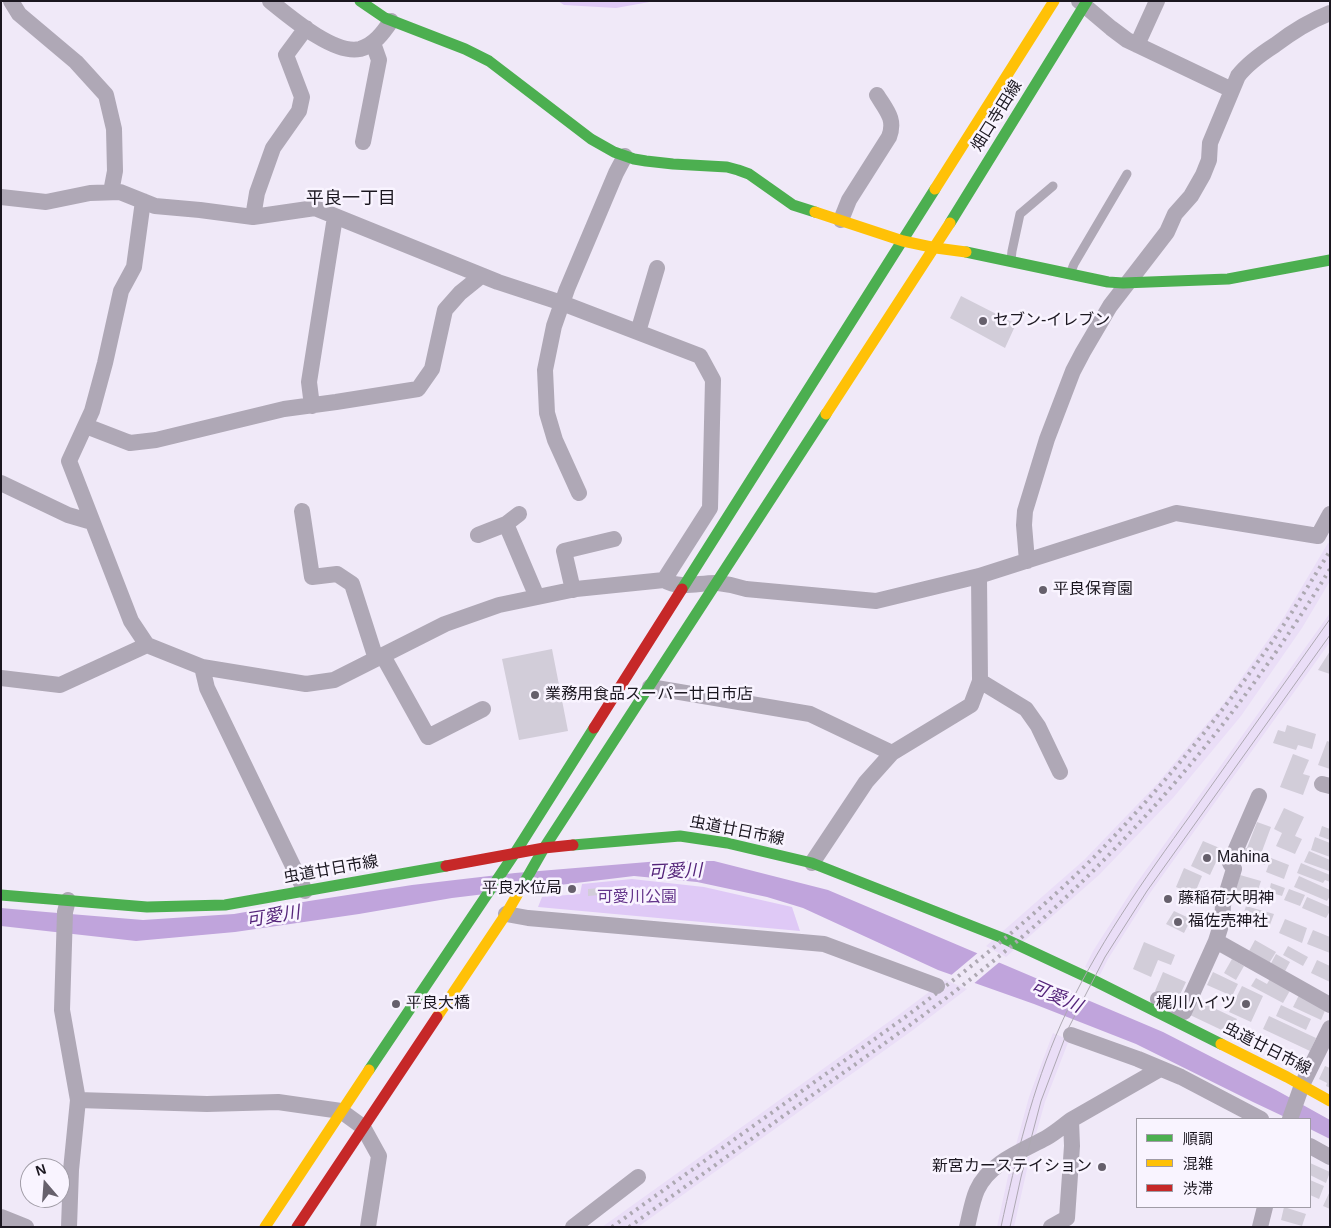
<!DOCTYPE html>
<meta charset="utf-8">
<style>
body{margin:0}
#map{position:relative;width:1331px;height:1228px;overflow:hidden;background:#f0e9f8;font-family:Arial,"Noto Sans JP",sans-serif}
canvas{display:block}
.frame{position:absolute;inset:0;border:2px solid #1b1720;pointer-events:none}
.legend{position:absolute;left:1136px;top:1118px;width:175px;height:90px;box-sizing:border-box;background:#f9f4ff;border:1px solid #a09ca6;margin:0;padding:6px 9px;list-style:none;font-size:15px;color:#1b1720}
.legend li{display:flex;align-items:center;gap:10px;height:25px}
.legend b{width:25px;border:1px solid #a09ca6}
.north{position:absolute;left:20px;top:1158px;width:50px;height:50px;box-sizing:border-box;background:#f9f4ff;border:1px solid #a09ca6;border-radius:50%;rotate:342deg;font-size:14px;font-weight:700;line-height:20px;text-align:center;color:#1b1720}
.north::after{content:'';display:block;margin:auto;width:18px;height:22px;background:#66606c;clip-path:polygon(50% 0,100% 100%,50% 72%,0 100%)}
</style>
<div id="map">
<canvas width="1331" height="1228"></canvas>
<div class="frame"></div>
<ul class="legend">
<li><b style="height:6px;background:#4caf50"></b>順調</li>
<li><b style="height:6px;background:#ffc107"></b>混雑</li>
<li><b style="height:6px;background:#c62828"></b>渋滞</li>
</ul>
<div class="north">N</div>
</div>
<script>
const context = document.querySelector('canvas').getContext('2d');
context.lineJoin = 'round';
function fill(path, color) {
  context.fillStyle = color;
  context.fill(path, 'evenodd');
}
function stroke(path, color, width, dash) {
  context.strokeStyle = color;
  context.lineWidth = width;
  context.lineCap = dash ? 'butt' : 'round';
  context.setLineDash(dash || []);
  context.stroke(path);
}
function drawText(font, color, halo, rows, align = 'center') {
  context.font = font + ' Arial,"Noto Sans JP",sans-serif';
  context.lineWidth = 5;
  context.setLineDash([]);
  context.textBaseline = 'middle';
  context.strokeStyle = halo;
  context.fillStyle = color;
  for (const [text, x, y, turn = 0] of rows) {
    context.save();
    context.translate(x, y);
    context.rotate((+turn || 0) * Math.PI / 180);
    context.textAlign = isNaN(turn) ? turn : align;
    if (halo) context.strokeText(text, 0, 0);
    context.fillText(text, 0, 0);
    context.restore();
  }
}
const built = new Path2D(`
 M1328,543L1330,544V581L1302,628L1241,716L1173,798L1099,875L1006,957L986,946L1084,860L1157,784L1224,703L1284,617Z
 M1330,613V642L1150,893L1108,959L1100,975L1085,967L1093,951L1136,884Z
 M945,980L967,989L913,1030L638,1227H602L901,1013Z
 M1053,1033L1069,1040L1045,1102L1036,1134L1016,1145L1029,1097Z
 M1030,1156L1014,1227H997L1010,1167Z`);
const green = new Path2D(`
 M558,1H655L616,8L564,5Z
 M632,879L704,887L792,907L800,931L538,907L542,897L580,894L582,884Z`);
const water = new Path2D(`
 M660,861H714L828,890L1163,1032L1276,1090L1330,1120V1139L1310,1129V1119H1289L1253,1102L1136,1044L1034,1004L938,970L803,908L767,897L697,882L634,876L452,898L359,914L235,932L136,941L1,926V908L46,912L143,920L234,914L309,901L412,885L515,873Z`);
const pier = new Path2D(`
 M980,951L1002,960L972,985L949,977Z`);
const building = new Path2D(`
 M961,296L1016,324L1005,348L950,318Z
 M552,649L568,731L519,740L502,659Z
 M1330,651V674L1318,670Z
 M1287,725L1316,734L1312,749L1298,745L1296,750L1273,743L1278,730L1285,732Z
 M1327,741L1330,742V769L1318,765Z
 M1293,754L1309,760L1303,774L1310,776L1303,795L1280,787Z
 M1284,808L1304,817L1295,836L1302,839L1295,854L1276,846L1282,833L1274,829Z
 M1257,822L1271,827L1261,854L1268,856L1265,865L1241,856L1245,848H1247Z
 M1322,826L1330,829V840L1319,836Z
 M1315,837L1330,843V857L1311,850Z
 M1203,841L1222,849L1210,875L1191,866Z
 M1309,851L1330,860L1329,871L1304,862Z
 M1271,858L1289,865L1284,879L1266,872Z
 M1301,863L1330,875V882L1325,880L1323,883L1297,873Z
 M1184,868L1202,876L1194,895L1176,887Z
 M1240,875L1261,881L1253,905L1233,899Z
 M1299,876L1330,890V896L1327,901L1294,887Z
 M1271,883L1285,888L1282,896L1269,892Z
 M576,886V892L569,893L568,887Z
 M599,888L600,895L588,896V889Z
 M1289,889L1305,895L1300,906L1284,900Z
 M1166,894L1173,898L1170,903L1164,899Z
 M1307,897L1330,907V911L1326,918L1302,908Z
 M1246,906L1274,914L1268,930L1241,921Z
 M1174,911L1191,919L1184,933L1166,924Z
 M1285,919L1307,928L1302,943L1279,933Z
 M1313,930L1330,937V953L1307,944Z
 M1255,940L1276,952L1268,965L1248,953Z
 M1144,942L1175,955L1171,965L1158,960L1151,977L1133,969Z
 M1288,946L1308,957L1303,966L1283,955Z
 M1276,954L1290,962L1283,975L1269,967Z
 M1232,959L1244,966L1236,980L1224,973Z
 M1317,960L1330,966V982L1311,973Z
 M1163,972L1186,982L1177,1001L1155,991Z
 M1213,972L1238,984L1232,996L1207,985Z
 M1272,975L1292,987L1283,1003L1251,986L1256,978L1267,984Z
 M1242,986L1263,996L1251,1022L1229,1012Z
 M1300,993L1327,1006L1321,1020L1293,1007Z
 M1197,1000L1237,1019L1230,1034L1190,1015Z
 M1281,1005L1311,1019L1306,1030L1276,1016Z
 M1269,1016L1316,1038L1310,1051L1263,1029Z
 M1325,1066L1330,1068V1088L1326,1086L1327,1083L1319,1079Z
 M1310,1163L1330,1172L1326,1183L1310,1175Z
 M1310,1180L1324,1186L1319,1199L1310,1195Z
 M1330,1191V1209L1323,1206Z
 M1284,1207L1306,1214L1302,1226L1281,1220Z`);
const lane = new Path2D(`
 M1011,260L1012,251L1020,214L1053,186
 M1070,274L1074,264L1127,174`);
const street = new Path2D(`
 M11,1L19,14L76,62L106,95L114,129L115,171L111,192
 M270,1C290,17 334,55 360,49C374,45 383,33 391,21
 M1079,1L1111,28L1127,40L1232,90
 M1137,45L1157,1
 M363,142L379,60L373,43
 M1,197L46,202L90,193L120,192L155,206L200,210L253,217L315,208L498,282L562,303L700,356L713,380L710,508L664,580
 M143,201L134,267L121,291L105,363L92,411L69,461L131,621L147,645L202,667L306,684L334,680L445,624L499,605L576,589L664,580C681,590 700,582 718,583C728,584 737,586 746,589L876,601L979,576L1176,513L1318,536L1330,514
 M253,217L257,193L273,148L299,111L302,97L286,55L306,28
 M841,220L849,200L889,137C896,119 886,110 877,95
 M638,332L657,268
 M312,406L309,382L335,217
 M86,426L130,443L156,440L284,409L336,402L418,389L432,369L445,310L460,293L481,276
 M1,483L68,515L92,522
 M579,493L555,440L547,413L545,370L554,326L567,289L616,173L625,156
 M302,511L312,577L337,574L352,584L376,659
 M506,524L519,514
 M478,535L506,524L537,597
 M1027,561L1024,525L1025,511L1047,439L1073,371L1083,352L1110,306L1167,232L1175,214L1191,196L1203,175L1209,160L1210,143L1238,76C1248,63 1261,54 1275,45C1292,32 1309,21 1330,13
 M573,590L564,551L614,539
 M383,656L428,737L483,709
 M202,667L207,688L305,891
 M1,678L60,685L147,645
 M980,681L1026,709L1038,726L1060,772
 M650,687L810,714L892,753
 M1322,784L1330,786
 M812,863L866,782L892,753L971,705L980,681L979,576
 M68,900L65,912L62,1010L78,1100L71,1170L69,1227
 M506,914L528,918L824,944L937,986
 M1216,941L1330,1005
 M1158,999L1184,1012L1216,941L1222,922L1223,905L1234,869L1230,863L1259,796
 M1071,1035L1138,1059L1181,1077L1261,1119
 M78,1100L207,1104L278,1102L341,1111L363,1127L379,1156L368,1227
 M1290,1119L1302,1085L1330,1028
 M1310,1146L1330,1157
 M1,1217L26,1227
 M573,1227L638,1177
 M967,1227C970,1215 972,1201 977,1190C989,1163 1022,1151 1046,1138C1055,1133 1063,1126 1071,1120
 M1051,1227L1067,1218L1072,1146L1071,1120L1160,1069
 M1260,1227L1265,1207`);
const fast = new Path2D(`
 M360,1L385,18L465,49L489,61L591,139L614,152L634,159L646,161L673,164L727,167L738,170L749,174L793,205L815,212
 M950,223L1087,1
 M966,252L1108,282L1123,283L1228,279L1330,260
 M682,589L935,189
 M573,845L680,836L727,843L812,863L1005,939L1093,980L1221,1044
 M520,890L544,848L826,414
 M1,895L147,907L225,905L446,866
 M369,1070L515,853L594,728`);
const slow = new Path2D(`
 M935,189L1054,1
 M815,212L903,241L936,248L966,252
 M826,414L950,223
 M437,1017L506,914L520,890
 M1221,1044L1287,1077L1330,1101
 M265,1227L369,1070`);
const jam = new Path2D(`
 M594,728L682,589
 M446,866L544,848L573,845
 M297,1227L437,1017`);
const tram = new Path2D(`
 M1001,1227C1016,1158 1032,1089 1061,1024C1095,948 1143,881 1192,813C1238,748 1284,684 1330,619
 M1010,1227L1021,1177L1041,1101L1069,1027L1105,957L1147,891L1330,635`);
const rail = new Path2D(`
 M612,1227L904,1018C973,966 1040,912 1100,851C1159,790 1213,725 1262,656C1287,622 1308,586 1330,551
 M629,1227C700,1176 771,1125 843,1073C918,1020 994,965 1061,902C1166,803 1255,692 1330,569`);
const markers = [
 [983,321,5,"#66606c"],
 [1043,590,5,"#66606c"],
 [535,695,5,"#66606c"],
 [1207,858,5,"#66606c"],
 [572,889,5,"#66606c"],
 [1168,899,5,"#66606c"],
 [1178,922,5,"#66606c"],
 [396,1004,5,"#66606c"],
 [1246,1004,5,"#66606c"],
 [1102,1167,5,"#66606c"]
];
const streetNames = [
 ["畑口寺田線",997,116,-58],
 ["虫道廿日市線",737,831,11],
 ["虫道廿日市線",331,870,-10],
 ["虫道廿日市線",1267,1049,27]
];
const poiNames = [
 ["セブン-イレブン",993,321],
 ["平良保育園",1053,590],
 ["業務用食品スーパー廿日市店",545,695],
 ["Mahina",1217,858],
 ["平良水位局",562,889,"right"],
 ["藤稲荷大明神",1178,899],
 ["福佐売神社",1188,922],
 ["平良大橋",406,1004],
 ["梶川ハイツ",1236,1004,"right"],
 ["新宮カーステイション",1092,1167,"right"]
];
const parkNames = [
 ["可愛川公園",637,898]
];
const neighbourhoodNames = [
 ["平良一丁目",351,199]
];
const waterNames = [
 ["可愛川",675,872,-2],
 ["可愛川",273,917,-9],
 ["可愛川",1056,997,24]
];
fill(built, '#eadef7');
fill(green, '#dfc9f6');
fill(water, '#c0a4dc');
fill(pier, '#f0e9f8');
fill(building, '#d2cdd9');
stroke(lane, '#afa8b6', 9);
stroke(street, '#afa8b6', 16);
stroke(fast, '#4caf50', 11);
stroke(slow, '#ffc107', 11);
stroke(jam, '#c62828', 11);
stroke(tram, '#ada8b2', 1);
stroke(rail, '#ada8b2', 4, [2.5, 5]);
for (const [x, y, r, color] of markers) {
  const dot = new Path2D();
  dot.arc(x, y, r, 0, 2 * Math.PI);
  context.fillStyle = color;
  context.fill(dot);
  stroke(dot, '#f9f4ff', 2);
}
drawText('16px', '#1b1720', '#f9f4ff', streetNames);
drawText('16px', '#1b1720', '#f9f4ff', poiNames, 'left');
drawText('16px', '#64358b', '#f9f4ff', parkNames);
drawText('18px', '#1b1720', '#f9f4ff', neighbourhoodNames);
drawText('italic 18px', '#54247a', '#f9f4ff', waterNames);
</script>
